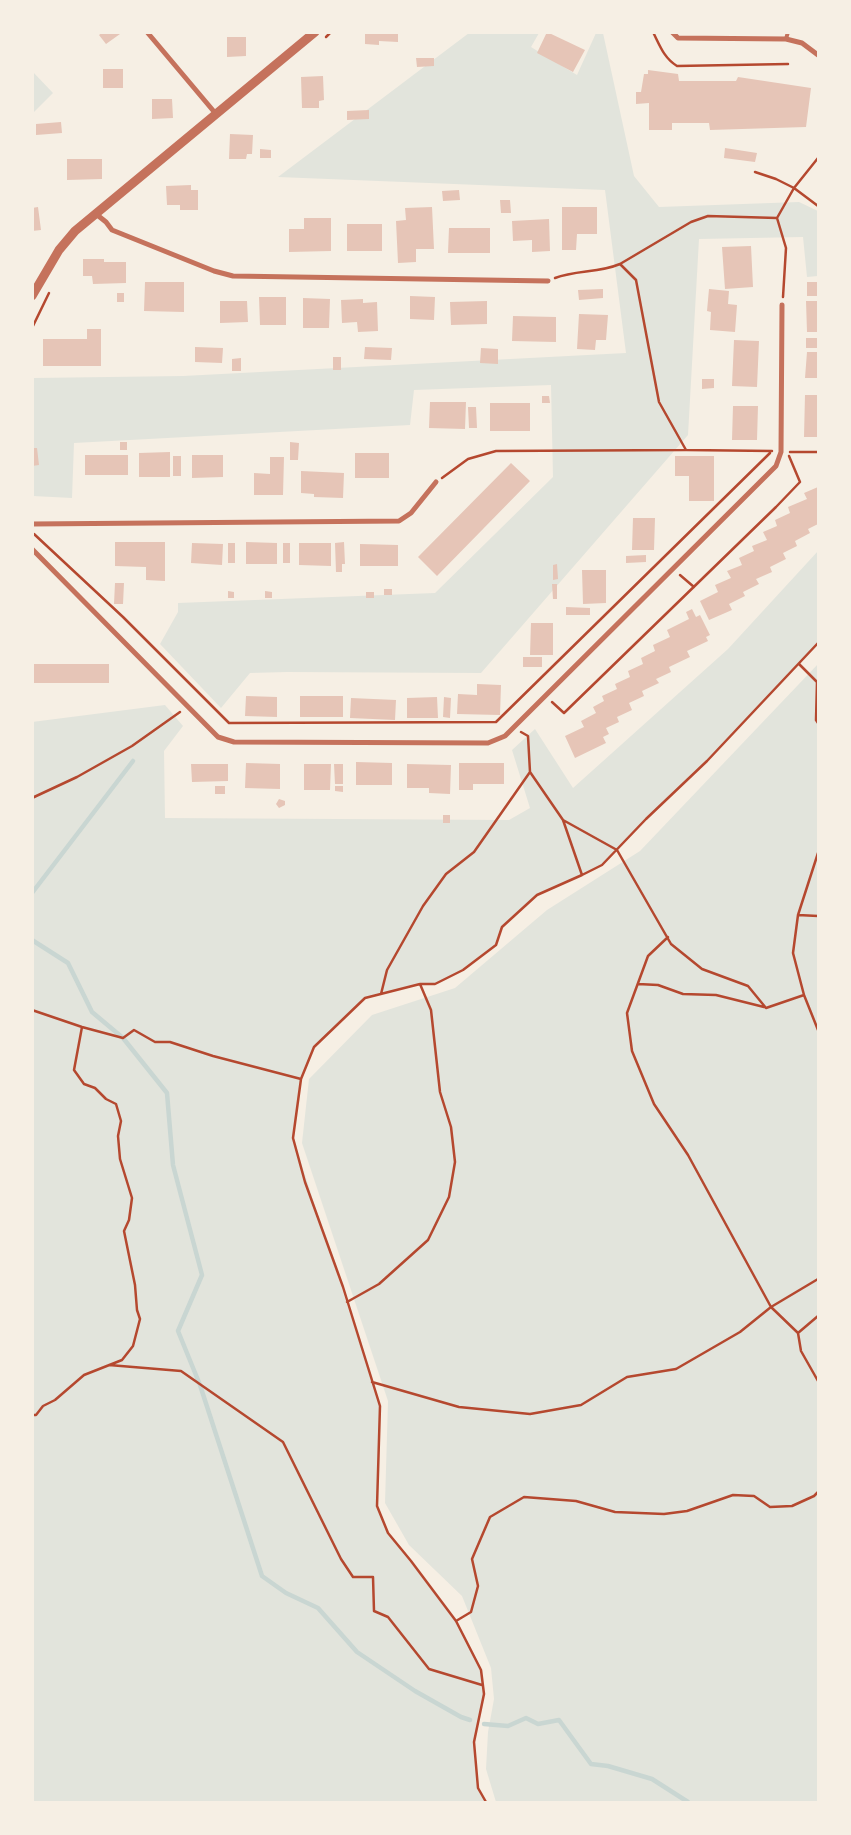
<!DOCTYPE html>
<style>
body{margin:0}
#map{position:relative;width:851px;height:1835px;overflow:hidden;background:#f6efe4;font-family:"PT Sans",sans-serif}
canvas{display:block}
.frame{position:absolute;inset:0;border:34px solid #f6efe4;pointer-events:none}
</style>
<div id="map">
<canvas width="851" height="1835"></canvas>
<div class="frame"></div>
</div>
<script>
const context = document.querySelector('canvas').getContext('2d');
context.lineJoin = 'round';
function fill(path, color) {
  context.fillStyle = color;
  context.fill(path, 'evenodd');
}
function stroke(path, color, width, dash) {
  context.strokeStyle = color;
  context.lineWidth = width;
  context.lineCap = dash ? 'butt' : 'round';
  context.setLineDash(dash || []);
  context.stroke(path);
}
const green = new Path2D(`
 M469,33H539L531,47L577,75L596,33H603L634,176L659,207L799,202L818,211V276L807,277L803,237L699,239L688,435L481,673L287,672L250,673L221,708L160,644L178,612V603L435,593L553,477L551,385L414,390L410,425L74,443L72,498L33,496L32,379L34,378L183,376L626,353L605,190L278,177Z
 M33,72L53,93L33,113Z
 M818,551V643L707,761L646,819L602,865L537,895L502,927L496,945L463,970L435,984H420L365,998L314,1047L301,1079L293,1138L380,1406L377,1506L388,1533L456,1621L481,1670L484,1694L474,1742L478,1788L486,1802H33L32,722L165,705L183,726L164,751L165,818L509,820L530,808L512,750L535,729L573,788L728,649Z
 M818,664V1802H496L486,1769L488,1732L494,1699L491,1668L462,1596L409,1545L385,1503L388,1401L302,1143L309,1079L372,1015L455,988L547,910L640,851Z`);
const stream = new Path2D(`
 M32,893L133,761
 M32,940L68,963L92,1012L123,1038L167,1093L173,1165L202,1275L178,1331L200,1385L262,1576L286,1593L318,1608L357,1652L415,1691L461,1717L470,1720
 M484,1724L508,1726L526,1718L538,1724L559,1720L591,1764L608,1766L652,1779L688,1802`);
const building = new Path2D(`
 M103,32H119L120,34L106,44L99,35Z
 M365,32H398V42L379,41V45L365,44Z
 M547,32L585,50L573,72L537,53Z
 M227,37H246V56L227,57Z
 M416,58H434V66L417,67Z
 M103,69H123V88H103Z
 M648,70L678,74L679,81H736L738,77L811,88L806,127L710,130L709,123H672V130H649V103L636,104V92H641L644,74H648Z
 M323,76L324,100L319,101V108H302L301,77Z
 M152,99H172L173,118L152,119Z
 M369,110V119L347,120V111Z
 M61,122L62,133L36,135V124Z
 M230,134L253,135L252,154H247L246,159H229Z
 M725,148L757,153L755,162L724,158Z
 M260,149L271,150V158H260Z
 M67,159H102V179L67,180Z
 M191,185V190H198V210H180V205H167L166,186Z
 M459,190L460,200L443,201L442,191Z
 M500,200H510L511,213H501Z
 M38,207L41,230L32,231V208Z
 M432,207L434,249H416V262L398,263L396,221L406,220L405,208Z
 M562,207H597V234H577L576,250H562Z
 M304,218H331V251L289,252V229H304Z
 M549,219L550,251L532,252V240L513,241L512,221Z
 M347,224H382V251H347Z
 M449,228H490V253H448Z
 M751,246L753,287L725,289L722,247Z
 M83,259H104V262H126V283L93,284L92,276H83Z
 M145,282H184V312L144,311Z
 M807,282H818V296H807Z
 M603,289V298L579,300L578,290Z
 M709,289L729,291L728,304L737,305L735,332L710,330L711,312L707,311Z
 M117,293H124V302H117Z
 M410,296L435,297L434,320L410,319Z
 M259,297H286V325H260Z
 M303,298L330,299L329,328H303Z
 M363,299V303L377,302L378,331L358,332L357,322L342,323L341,300Z
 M220,301H247L248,322L220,323Z
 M487,301V324L451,325L450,302Z
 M806,301H818V332H807Z
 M579,314L608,315L606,340H596L595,350L577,349Z
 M513,316L556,317V342L512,341Z
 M87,329H101V366H43V339H87Z
 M806,338H818V348H806Z
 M734,340L759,341L757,387L732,386Z
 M195,347L223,348L222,363L195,362Z
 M365,347L392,348L391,360L364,359Z
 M481,348L498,349V364L480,363Z
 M807,352H818V378H805Z
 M333,357H341V370H333Z
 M241,358V371H232V359Z
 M702,379H714V388L702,389Z
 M805,395H818V437H804Z
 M542,396H549L550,403H542Z
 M430,402H466L465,429L429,428Z
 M490,403H530V431H490Z
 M733,406H758L757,440H732Z
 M468,407H476L477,428H469Z
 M120,442H127V450H120Z
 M290,442L299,443L298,460H290Z
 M32,448H37L39,465L32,466Z
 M170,452V477H139V453Z
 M355,453H389V478H355Z
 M85,455H128V475H85Z
 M192,455H223V477L192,478Z
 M173,456H181V476H173Z
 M675,456H714V501H689V476H675Z
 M270,457H284L283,495H254V473L270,474Z
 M511,463L530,481L437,576L418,557Z
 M301,471L344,473L343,498L314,497V494L301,493Z
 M818,487V524L808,529L810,533L795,541L797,546L783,553L786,559L770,567L772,572L756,579L759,584L743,592L745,596L729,604L732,610L709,620L700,601L718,592L715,585L731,578L727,571L742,565L739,558L754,551L752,546L767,540L763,532L777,526L775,520L790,513L788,507L807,499L804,493Z
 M633,518H655L654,550H632Z
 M115,542H165V581L146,580V567L115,566Z
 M246,542L277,543V564H246Z
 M344,542L345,564H342V572H336L335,543Z
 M192,543L223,544L222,565L191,563Z
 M228,543H235V563H228Z
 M283,543H290V563H283Z
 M299,543H331V566L299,565Z
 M360,544L398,545V566H360Z
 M646,555V562L626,563V556Z
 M557,564L558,579L553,580V565Z
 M582,570H606V603L583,604Z
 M115,583H124L123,604H114Z
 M552,584H557V599H553Z
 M384,589H392V595H384Z
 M228,591L234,592V598H228Z
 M265,591L272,592V598H265Z
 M366,592H374V598H366Z
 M566,607L590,608V615H566Z
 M692,609L696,617L700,615L710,635L706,637L708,641L687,651L690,657L669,667L671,672L656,679L659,683L642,691L644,696L629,703L632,710L617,717L619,722L606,728L609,734L603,737L606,743L575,758L565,736L584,727L581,721L596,713L593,707L604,701L602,696L617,689L615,684L630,677L628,671L643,664L641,658L655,651L653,645L670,637L667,630L689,619L686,612Z
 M531,623H553V655H530Z
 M523,657H542V667H523Z
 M32,664H109V683H32Z
 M477,684L501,685L500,715L457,714L458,694L477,695Z
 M246,696L277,697V717L245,716Z
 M300,696H343V717H300Z
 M437,697L438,718H407V698Z
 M444,697L451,698L450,718L443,717Z
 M351,698L396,700L395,720L350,718Z
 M356,762L392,763V785H356Z
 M246,763L280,764V789L245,788Z
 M459,763H504V784H473V790H459Z
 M191,764H228V781L192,782Z
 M304,764H331L330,790H304Z
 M334,764H343V784H335Z
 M407,764L451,765L450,794L429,793V788H407Z
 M215,786H225V794H215Z
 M335,786H343V792L335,791Z
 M279,799L285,801V805L279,808L276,804Z
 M443,815H450V823H443Z`);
const path = new Path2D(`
 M653,32C660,46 664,58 677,66L788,64
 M326,37L331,32
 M818,158L794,188L818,206
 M777,218L786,248L783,297
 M620,264L691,222L708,216L777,218L794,188L776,179L755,172
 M555,278C576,270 599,273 620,264L636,280L659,402L686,450
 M32,328L49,293
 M790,452H818
 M442,478L468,459L496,451L686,450L772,451
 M34,534L123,617L229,723L496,722L770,453
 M680,575L694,587
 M799,664L817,682L816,720L818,723
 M552,702L564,713L776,507L800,482L789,456
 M521,732L528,736L530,772L563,820L582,875
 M32,798L77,777L132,746L180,712
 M563,820L617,850L671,944L702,969L748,986L766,1008L804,995
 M818,853L798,915L793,953L804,995L818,1030
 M798,915L818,916
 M668,937L648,956L627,1013L632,1051L654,1104L688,1155L771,1307L798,1333
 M638,984L658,985L683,994L716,995L764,1007
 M381,994L387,970L423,906L446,874L474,852L530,772
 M32,1010L82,1027L123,1038L134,1030L155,1042H170L213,1056L301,1079
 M347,1302L379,1284L428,1240L449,1197L455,1162L451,1127L440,1092L431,1010L420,984
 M818,1316L798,1333L801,1351L818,1381
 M109,1365L181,1371L283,1442L341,1559L353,1577H373L374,1611L388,1617L429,1669L482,1685
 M372,1382L459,1407L530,1414L581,1405L627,1377L676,1369L740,1332L771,1307L818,1279
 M32,1415H36L43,1406L55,1400L84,1375L122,1360L133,1346L140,1319L137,1310L135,1285L124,1231L129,1220L132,1198L120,1159L118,1136L121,1121L116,1104L106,1099L95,1088L84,1084L74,1070L82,1027
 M456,1621L471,1612L478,1586L472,1559L490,1517L524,1497L576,1501L615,1512L664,1514L687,1511L733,1495L754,1496L770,1507L792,1506L814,1496L818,1492
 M486,1802L478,1788L474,1742L484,1694L481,1670L456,1621L411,1561L388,1533L377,1506L380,1406L343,1287L305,1182L293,1138L301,1079L314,1047L365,998L420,984H435L463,970L496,945L502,927L537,895L582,875L602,865L646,819L707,761L818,643`);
const service = new Path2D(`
 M786,39L788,32`);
const minor = new Path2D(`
 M147,32L216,114
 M672,32L678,38L786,39L802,43L818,55
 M96,214L106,222L112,230L214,271L233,276L548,281
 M32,524L399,521L411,513L436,482
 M32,549L218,737L234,742L488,743L505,736L776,466L781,452L782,305`);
const tertiary = new Path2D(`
 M32,296L59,250L75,231L315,32`);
fill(green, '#e2e4dc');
stroke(stream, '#c9d6d2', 4.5);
fill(building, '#e6c5b7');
stroke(path, '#b5482f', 2.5);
stroke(service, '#c5725c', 4);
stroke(minor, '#c5725c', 5);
stroke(tertiary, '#c5725c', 9);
</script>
